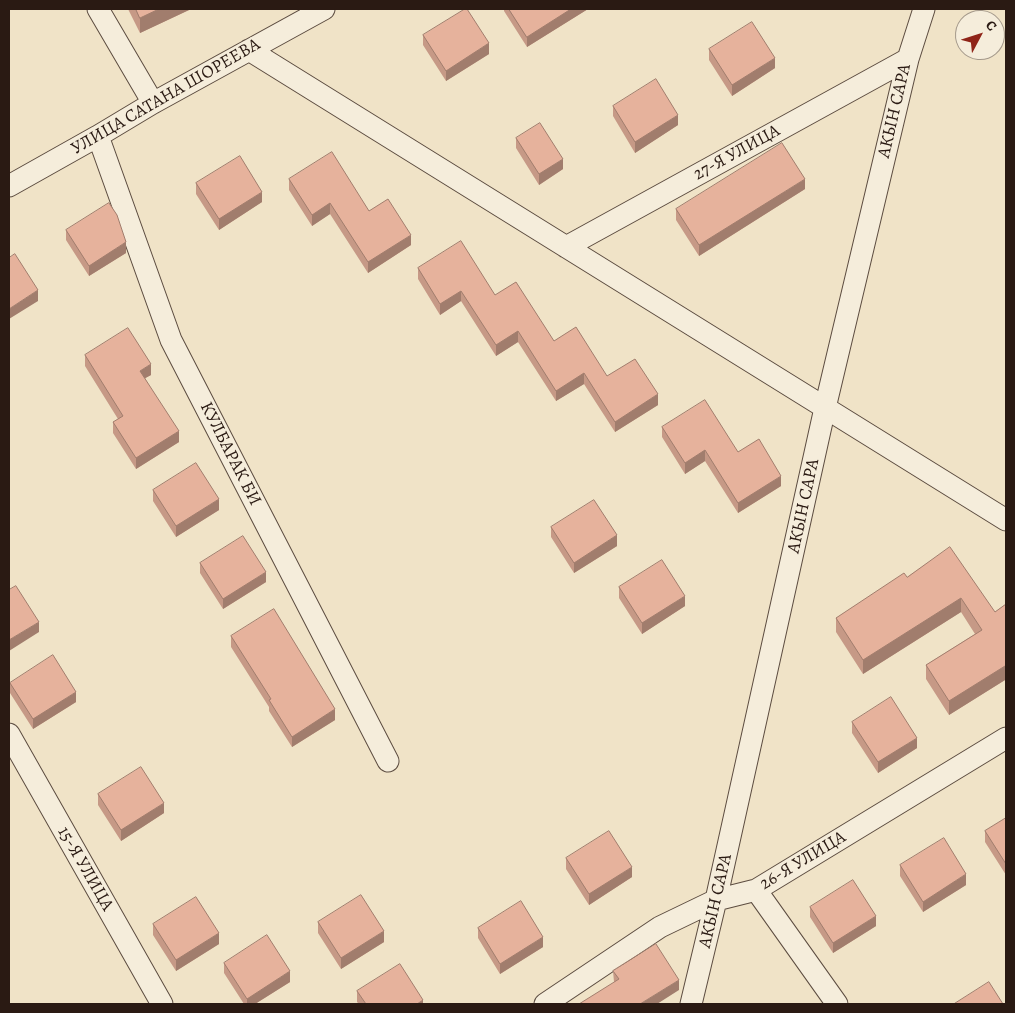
<!DOCTYPE html>
<meta charset="utf-8">
<style>
body{margin:0}
#map{position:relative;width:1015px;height:1013px;overflow:hidden;background:#f0e3c7;font-family:Alegreya,serif}
canvas{display:block}
.frame{position:absolute;inset:0;border:10px solid #2a1a13;pointer-events:none}
.north{position:absolute;left:955px;top:10px;width:50px;height:50px;box-sizing:border-box;background:#f5eddb;border:1px solid #a4998b;border-radius:50%;rotate:50deg;font-size:14px;font-weight:700;line-height:20px;text-align:center;color:#2a1a13}
.north::after{content:'';display:block;margin:auto;width:18px;height:22px;background:#8f2418;clip-path:polygon(50% 0,100% 100%,50% 72%,0 100%)}
</style>
<div id="map">
<canvas width="1015" height="1013"></canvas>
<div class="frame"></div>
<div class="north">С</div>
</div>
<script>
const context = document.querySelector('canvas').getContext('2d');
context.lineJoin = 'round';
function stroke(path, color, width, dash) {
  context.strokeStyle = color;
  context.lineWidth = width;
  context.lineCap = dash ? 'butt' : 'round';
  context.setLineDash(dash || []);
  context.stroke(path);
}
function fill(path, color) {
  context.fillStyle = color;
  context.fill(path, 'evenodd');
}
function drawText(font, color, halo, rows, align = 'center') {
  context.font = font + ' Alegreya,serif';
  context.lineWidth = 4;
  context.setLineDash([]);
  context.textBaseline = 'middle';
  context.strokeStyle = halo;
  context.fillStyle = color;
  for (const [text, x, y, turn = 0] of rows) {
    context.save();
    context.translate(x, y);
    context.rotate((+turn || 0) * Math.PI / 180);
    context.textAlign = isNaN(turn) ? turn : align;
    if (halo) context.strokeText(text, 0, 0);
    context.fillText(text, 0, 0);
    context.restore();
  }
}
const street = new Path2D(`
 M98,9L153,103
 M249,50L1006,520
 M98,136L171,340L388,761
 M9,186L98,136L153,103L324,9
 M566,247L908,59
 M9,734L162,1004
 M756,890L837,1004
 M545,1004L660,927L716,900L756,890L1006,738
 M691,1004L716,900L825,408L908,59L924,9`);
const wall = new Path2D(`
 M128,9H189V10L140,33Z
 M504,9H588L527,47L504,11Z
 M423,35L489,54L446,81L423,45Z
 M709,49L775,68L732,96L709,60Z
 M613,106L678,125L635,153L613,116Z
 M516,138L563,169L539,185L516,148Z
 M289,179L369,211L411,245L368,273L330,214L312,226L289,190Z
 M196,183L262,202L219,230L196,194Z
 M805,189L699,256L676,220V209Z
 M66,230L126,253L89,276L66,240Z
 M418,268L495,295L554,341L607,376L658,405L615,432L584,384L556,401L518,342L496,356L461,301L440,315L418,279Z
 M85,355L151,375L145,378L179,442L136,469L113,433V422L118,419L85,366Z
 M662,427L738,452L781,486L738,513L705,461L685,474L662,437Z
 M153,490L219,510L176,537L153,501Z
 M551,527L617,546L574,573L551,537Z
 M200,563L266,582L223,609L200,573Z
 M907,577L995,612L1006,604V682L1005,680L949,715L926,679V665L975,634L961,612L863,674L836,632V618Z
 M619,587L685,606L642,634L619,598Z
 M231,636L335,720L292,747L269,711V707L231,647Z
 M10,683L76,702L33,729L10,693Z
 M852,722L917,748L878,773L852,733Z
 M98,794L164,813L121,841L98,805Z
 M1006,818V875L985,842V831Z
 M566,858L632,877L589,905L566,869Z
 M900,865L966,885L923,912L900,876Z
 M810,907L876,926L833,953L810,917Z
 M318,922L384,942L341,969L318,933Z
 M153,924L219,944L176,971L153,935Z
 M478,928L543,947L500,974L478,938Z
 M224,963L290,982L255,1004H244L224,973Z
 M613,971L679,990L614,982Z
 M357,991L423,1004H359L357,1002Z`);
const shadedWall = new Path2D(`
 M159,9H189V10L140,33V18Z
 M571,9H588L527,47V37Z
 M489,43V54L446,81V71Z
 M775,58V68L732,96V85Z
 M678,115V125L635,153V142Z
 M563,159V169L539,185V174Z
 M805,179V189L699,256V245Z
 M262,192V202L219,230V219Z
 M330,203V214L312,226V215Z
 M411,235V245L368,273V262Z
 M126,242V253L89,276V266Z
 M38,290V301L9,319V309Z
 M461,291V301L440,315V304Z
 M518,331V342L496,356V345Z
 M151,364V375L140,381V371Z
 M584,373V384L556,401V391Z
 M658,394V405L615,432V422Z
 M179,431V442L136,469V458Z
 M705,450V461L685,474V463Z
 M781,476V486L738,513V503Z
 M219,499V510L176,537V526Z
 M617,535V546L574,573V563Z
 M266,572V582L223,609V599Z
 M685,596V606L642,634V623Z
 M961,598V612L863,674V660Z
 M39,622V632L9,651V640Z
 M1005,666V680L949,715V701Z
 M76,692V702L33,729V719Z
 M335,709V720L292,747V737Z
 M917,738V748L878,773V762Z
 M164,803V813L121,841V830Z
 M632,867V877L589,905V894Z
 M966,874V885L923,912V902Z
 M876,916V926L833,953V943Z
 M384,931V942L341,969V958Z
 M219,933V944L176,971V960Z
 M543,937V947L500,974V964Z
 M290,971V982L255,1004H247V999Z
 M679,980V990L657,1004H640Z
 M423,1000V1004H417Z`);
const building = new Path2D(`
 M136,9H159L140,18Z
 M465,9H467L489,43L446,71L423,35Z
 M509,9H571L527,37Z
 M752,22L775,58L732,85L709,49Z
 M656,79L678,115L635,142L613,106Z
 M540,123L563,159L539,174L516,138Z
 M782,143L805,179L699,245L676,209Z
 M332,152L369,211L388,199L411,235L368,262L330,203L312,215L289,179Z
 M240,156L262,192L219,219L196,183Z
 M109,203L117,215L126,242L89,266L66,230Z
 M461,241L495,295L516,282L554,341L576,327L607,376L635,359L658,394L615,422L584,373L556,391L518,331L496,345L461,291L440,304L418,268Z
 M15,254L38,290L9,309V258Z
 M128,328L151,364L140,371L179,431L136,458L113,422L123,416L85,355Z
 M705,400L738,452L759,439L781,476L738,503L705,450L685,463L662,427Z
 M196,463L219,499L176,526L153,490Z
 M594,500L617,535L574,563L551,527Z
 M243,536L266,572L223,599L200,563Z
 M950,547L995,612L1006,604V668L1005,666L949,701L926,665L982,630L961,598L863,660L836,618L904,573L907,577Z
 M662,560L685,596L642,623L619,587Z
 M16,586L39,622L9,640V590Z
 M274,609L335,709L292,737L269,700L271,699L231,636Z
 M53,655L76,692L33,719L10,683Z
 M891,697L917,738L878,762L852,722Z
 M141,767L164,803L121,830L98,794Z
 M1006,818V864L985,831Z
 M609,831L632,867L589,894L566,858Z
 M944,838L966,874L923,902L900,865Z
 M853,880L876,916L833,943L810,907Z
 M361,895L384,931L341,958L318,922Z
 M196,897L219,933L176,960L153,924Z
 M521,901L543,937L500,964L478,928Z
 M267,935L290,971L247,999L224,963Z
 M656,944L679,980L640,1004H579L619,979L613,971Z
 M400,964L423,1000L417,1004H366L357,991Z
 M989,982L1003,1004H954Z`);
const streetNames = [
 ["УЛИЦА САТАНА ШОРЕЕВА",166,97,-30],
 ["АКЫН САРА",895,111,-77],
 ["27-Я УЛИЦА",737,153,-29],
 ["КУЛБАРАК БИ",230,454,63],
 ["АКЫН САРА",804,506,-78],
 ["26-Я УЛИЦА",803,861,-31],
 ["15-Я УЛИЦА",85,869,60],
 ["АКЫН САРА",716,901,-77]
];
stroke(street, '#5c4c40', 23);
stroke(street, '#f5eddb', 21);
fill(wall, '#c69986');
fill(shadedWall, '#a17d6d');
fill(building, '#e6b29c');
stroke(building, '#a17d6d', 1);
drawText('18px', '#2a1a13', '#f5eddb', streetNames);
</script>
